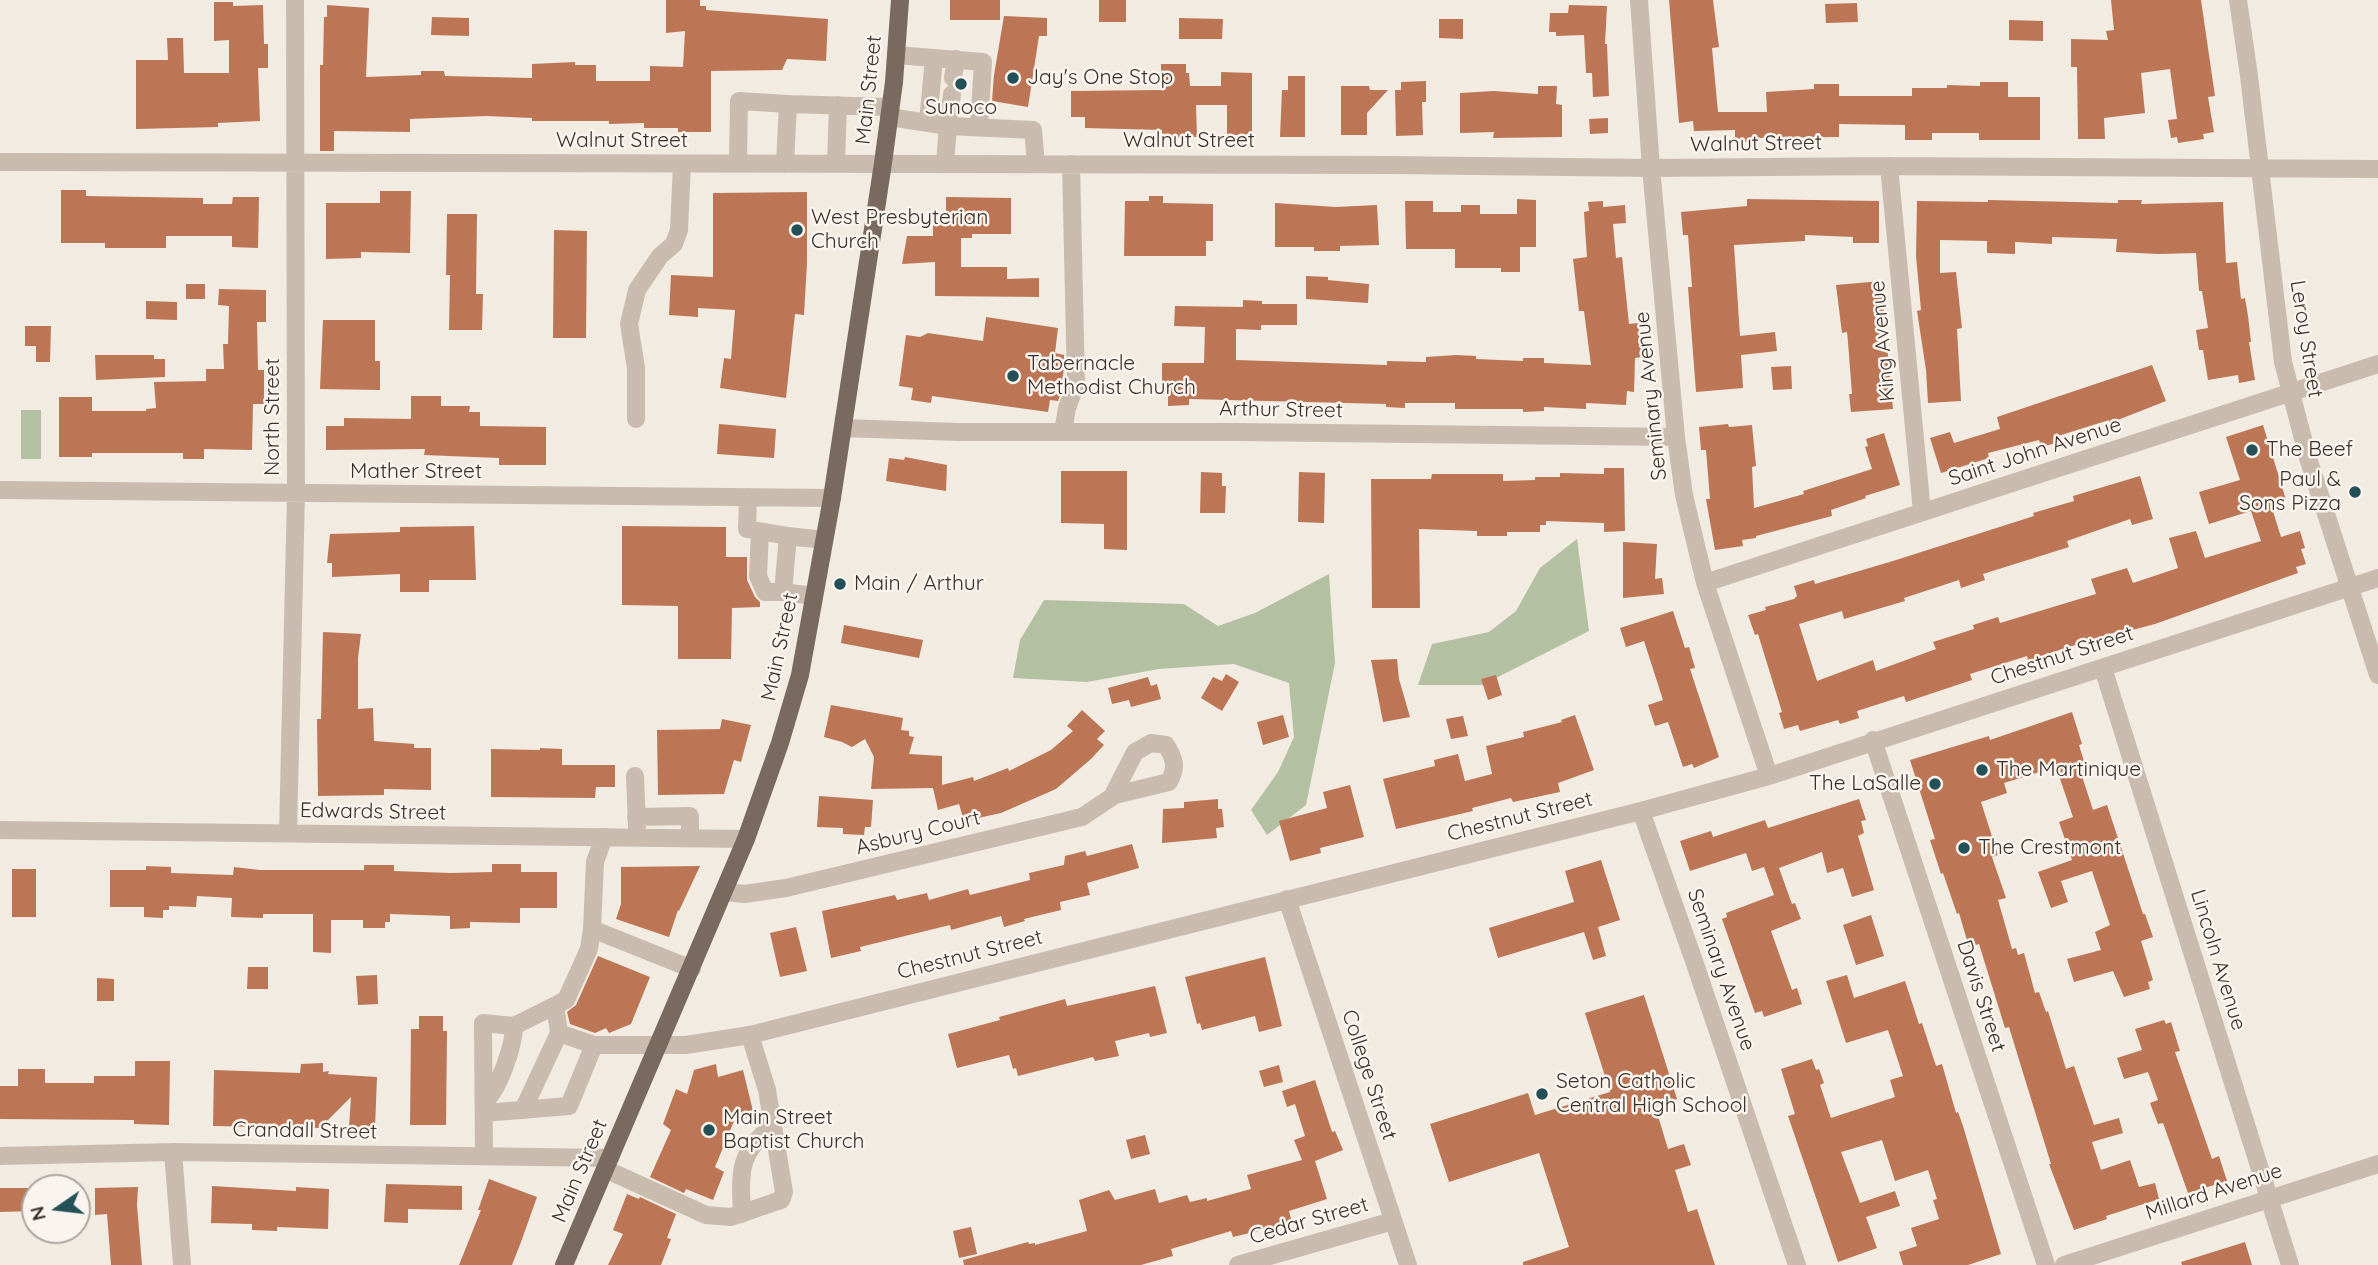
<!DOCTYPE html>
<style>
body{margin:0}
#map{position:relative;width:2378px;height:1265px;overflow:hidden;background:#f2ebe1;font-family:Quicksand,sans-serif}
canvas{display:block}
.north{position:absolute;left:21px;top:1174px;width:70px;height:70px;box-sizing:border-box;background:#f9f5ee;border:2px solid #aca7a0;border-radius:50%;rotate:256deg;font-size:19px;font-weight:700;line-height:28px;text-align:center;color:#38312c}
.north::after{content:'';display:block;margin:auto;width:24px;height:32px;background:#245057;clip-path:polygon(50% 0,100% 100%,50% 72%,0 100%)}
</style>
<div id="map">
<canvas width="2378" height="1265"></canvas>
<div class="north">N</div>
</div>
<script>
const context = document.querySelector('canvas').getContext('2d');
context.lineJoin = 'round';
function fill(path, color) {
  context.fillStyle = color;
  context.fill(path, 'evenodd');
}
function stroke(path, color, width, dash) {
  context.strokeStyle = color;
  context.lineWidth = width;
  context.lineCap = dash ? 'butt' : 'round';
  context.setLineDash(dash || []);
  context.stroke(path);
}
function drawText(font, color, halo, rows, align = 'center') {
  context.font = font + ' Quicksand,sans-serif';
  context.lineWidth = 5;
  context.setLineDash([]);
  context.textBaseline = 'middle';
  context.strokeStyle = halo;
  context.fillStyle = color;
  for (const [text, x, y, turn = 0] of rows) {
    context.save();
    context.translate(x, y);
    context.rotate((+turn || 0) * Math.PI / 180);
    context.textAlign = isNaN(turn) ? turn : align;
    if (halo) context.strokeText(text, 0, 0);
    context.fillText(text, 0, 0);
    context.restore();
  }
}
const green = new Path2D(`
 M21,410H41V459H21Z
 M1577,539L1589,631L1482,685H1418L1432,644L1489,632L1516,611L1540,568Z
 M1329,574L1335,663L1306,805L1267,835L1251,810L1278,772L1294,737L1289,683L1234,664L1159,669L1087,682L1013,678L1020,640L1044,600L1184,604L1218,626L1255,613Z`);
const building = new Path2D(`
 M666,0H700V6H706V10L828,19L826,61L787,59L782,70L711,71V132H678V128H644V123L609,124V121H532V118L487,116L410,119V132L334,131V151H320V65H323L324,17H327V5L369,8L366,77L421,75V71H444L445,76L532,78V64L575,62V65H596V81H650V66L683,67L685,31L666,33Z
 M950,0H1000V20H950Z
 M1099,0H1126V22H1099Z
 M1669,0H1713L1719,47L1712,48L1718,112H1767L1766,92L1814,89V84H1839V96H1912V88H1947V85L1980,86V82H2008V97H2040V140H1979V133H1932V140H1905V125L1839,124V137L1754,138V142H1735V130L1694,131L1693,121L1679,123Z
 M2111,0H2201L2215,96L2208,97L2214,132L2203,134L2204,139L2178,143L2177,137L2171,138L2168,120L2177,119L2170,69L2141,73L2145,113L2104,118L2105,139H2078L2077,67H2071V39L2108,40L2106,31L2114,30Z
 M214,2H233V6L263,5L264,44H268V68H258L260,121L218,123V127L136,129V60H168L167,38H183L184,73H229V40L214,41Z
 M1857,3L1858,22L1826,23L1825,4Z
 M1569,5L1607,6L1605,44H1607L1609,96L1593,97L1592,73H1586L1584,35L1556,36V32H1549L1550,13H1568Z
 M1004,16L1047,18V36H1039L1028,107L992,101L994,75Z
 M432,17L469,18V36L431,35Z
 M1179,18L1223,19L1222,39H1179Z
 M1439,19H1463V39L1439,38Z
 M2009,20L2043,21V41L2009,40Z
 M1161,64H1186V73H1189L1190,86H1221V72L1252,73V135H1227V105H1196L1197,137L1162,138V130L1085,128V117H1071V91L1161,90Z
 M1288,76H1305V137H1280L1282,90H1288Z
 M1426,81V102H1422L1423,135L1396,136L1395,90H1401V82Z
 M1341,86H1369L1370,90H1388L1367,113V135H1341Z
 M1538,86H1557L1556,104L1562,105V137L1493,138L1494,132L1460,133V93L1494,91L1538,94Z
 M1608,118V133L1590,134L1589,119Z
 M61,190H86V196L203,198V204H232L233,197H259L258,248L232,247V236H166V248H105V243H61Z
 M380,191H411L410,253L361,252V258L326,259V203H380Z
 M807,192V263L804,315L795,314L786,398L720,388L724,358L731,359L735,310L698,308V317L669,315L671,275L713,277V193Z
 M1149,196H1163V203L1213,204V241H1206V256H1124L1125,201H1149Z
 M946,197L1011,198V234H972V238H961V267H1007V279L1039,278V297L935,296V262L902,264L907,236H933V215H946Z
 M1517,199L1536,200V247H1520V272H1501V268H1455V249H1406L1405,201H1433V212H1461V205H1480V214H1517Z
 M1747,199L1879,201V243H1853V237L1805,235V241L1734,245L1740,336L1775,332L1777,351L1741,355L1743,388L1696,392L1688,287H1692L1688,235H1683L1681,212L1747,206Z
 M1988,200L2118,203V200H2142L2141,204L2223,202L2226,263L2237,262L2241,299L2245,298L2248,316L2251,342H2249L2255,380L2239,383L2238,375L2208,380L2203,350H2199L2196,330L2208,328L2202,291H2199L2196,253L2159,254L2116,252L2117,239L2052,237V244L2015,242V254L1987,253V241L1940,240V273L1956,272L1962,328L1957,329L1961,401L1928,403L1926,370L1917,311L1921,310L1916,256L1917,201L1988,202Z
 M1603,201V207L1625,205L1626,223L1613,224L1616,258L1622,257L1629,324L1638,323L1642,357L1635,358L1634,392L1627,391L1626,405L1586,403V409L1544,407V411L1523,412V409H1455V403H1405V408L1386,407V404L1189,399V405L1168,406V387H1162V363H1204L1205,327L1174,326L1175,306L1243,307V300L1262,301V304H1297V325H1261V330L1236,329V360L1387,365V361L1426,362V357L1456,355L1476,356V359L1523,361V358H1544V363L1591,365L1584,311H1579L1573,259L1587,257L1584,212L1589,211L1588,202Z
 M1275,203L1336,207L1377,205L1379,245L1340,246V251H1314V247H1275Z
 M447,214H477L476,294H483L482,330H449L450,275H446Z
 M554,230L587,231L586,338H553Z
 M1306,276L1328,277V280L1369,284L1368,303L1306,299Z
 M1881,281L1893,409L1851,412L1849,394H1852L1848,342L1847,332L1842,333L1836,285Z
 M186,284H205V299H186Z
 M219,289L266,290V322H257L258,370H264V404H253L252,450L204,449V459H183V453H92V457H59V397H92V411H146V409L156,408L154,382L206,381V369H224L223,344H228L229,306L218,305Z
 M146,301L177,302V320L146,319Z
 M986,317L1058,328L1055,353L1064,355V367L1061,393L1058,401L1050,400L1048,412L932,396L931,403L911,400L913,388L899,386L906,335L920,337L928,333L983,341Z
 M323,320H375V361H380V390L320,389Z
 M25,326H51L50,362H36V346H25Z
 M95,355H154V359H165V377L96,380Z
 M2152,365L2166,401L2110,423L2109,420L2058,436L2060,442L2041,447L2039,440L1988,453L1989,458L1941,473L1930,438L1950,432L1954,443L2000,429L1997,417Z
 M1791,366L1792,389L1773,390L1771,367Z
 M411,396H441V406H470L469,412H480V426L546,427V465H499V458L424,455L425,449L326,450V426H344V418L411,419Z
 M719,424L776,429L774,458L717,454Z
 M1728,424L1729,427L1752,425L1756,466L1752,467L1754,508L1804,494L1803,491L1872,469L1865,447L1868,446L1866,439L1884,433L1900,485L1865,496L1866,498L1831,510L1832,516L1756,536V538L1742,540L1743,546L1715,550L1706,499H1710L1706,450H1701L1699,427Z
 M2263,425L2286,500L2271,505L2281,537L2300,531L2305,548L2301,549L2306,564L2296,567L2298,573L2155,624L2117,634L2116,632L2050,653L2051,656L2029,663L2027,656L1970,674L1972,680L1906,702L1904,696L1857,711L1859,718L1840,724L1838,720L1800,731L1798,725L1784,729L1779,713L1782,712L1758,634L1755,635L1748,615L1766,610L1765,607L1794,599L1797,596L1794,586L1814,580L1815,584L1893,561L2034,516L2033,513L2074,501L2073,496L2140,476L2153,519L2132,525L2130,519L2067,541L2069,547L1983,574L1985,580L1961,588L1959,580L1904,598L1905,601L1844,619L1842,611L1799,624L1817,681L1873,660L1876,671L1936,649L1933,642L1974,629L1973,625L1998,617L2000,623L2096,594L2091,579L2127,568L2133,583L2178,568L2169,538L2196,531L2205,558L2261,541L2251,511L2209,524L2199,492L2240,480L2226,437Z
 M905,457L947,465L946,491L886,481L889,458L904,460Z
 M1604,468H1624L1625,531L1604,532V523L1546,521V525H1540V532H1507V536H1477V531L1419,529L1420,608H1372L1371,479H1431L1432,474H1503V481L1535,480V477H1560V473L1604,474Z
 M1061,471H1127V550L1104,549V524L1061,523Z
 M1201,472L1222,473V486H1226L1225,513H1200Z
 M1299,472L1325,473L1324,523L1298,522Z
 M474,526L476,580H429V592H400V574L332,577V563H327L330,534L400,532V527Z
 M622,526L726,527V557H747V580L755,597L760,602V607L732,608L731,659H678V606L622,605Z
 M1623,542L1657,544L1655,579L1662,578L1664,594L1623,598Z
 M1673,611L1685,648L1689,647L1695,668L1690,669L1719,757L1694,768L1692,764L1683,767L1668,722L1655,726L1648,705L1663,700L1644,641L1626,647L1620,628Z
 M844,625L923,640L919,658L841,643Z
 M323,632L361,634L358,658V709L373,708L374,741L414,744V748H431V790L384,789V795L318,796L317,719H321Z
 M1397,659L1399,679L1410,717L1383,722L1371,660Z
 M1226,674L1239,682L1222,711L1201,698L1213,677L1222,681Z
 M1496,675L1502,695L1488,700L1481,679Z
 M1148,677L1151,686L1157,684L1161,699L1131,707L1129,700L1112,704L1108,688Z
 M831,705L903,718L901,730L909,731V736L914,737L909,754L942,756V785L973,777L974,781L1008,768L1009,771L1051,750L1073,731L1067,726L1082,710L1105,731L1097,739L1104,745L1091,759L1056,789L1001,813L964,821L959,804L938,810L933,788L871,789L874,757L865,739L852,747L842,742L824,737Z
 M2072,712L2082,744L2079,745L2085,765L2079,767L2093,810L2107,805L2143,914H2145L2153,937L2141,941L2153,980L2148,982L2150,989L2124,997L2113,971L2074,982L2067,959L2101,950L2095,932L2110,925L2092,871L2061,881L2068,902L2051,908L2038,872L2072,860L2059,822L2073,817L2056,767L2004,783L2007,793L1981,802L1998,855L1992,857L2006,898L1998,900L2012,949L2016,948L2018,955L2024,953L2035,993L2039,992L2046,1012L2048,1011L2066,1069L2074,1066L2094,1125L2119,1118L2123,1133L2092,1142L2101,1170L2130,1160L2139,1187L2155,1183L2159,1199L2106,1216L2107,1219L2074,1230L2049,1164H2051L2009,1027L2005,1028L1979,944L1969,947L1959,913L1957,914L1943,873L1941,874L1930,840L1935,839L1910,760L1989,736L1990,740Z
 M1283,715L1289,737L1263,745L1257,722Z
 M1575,715L1594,770L1558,783L1560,792L1513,802L1511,798L1472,808L1473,811L1396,829L1383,779L1435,766L1434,760L1458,754L1465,781L1492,774L1486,746L1524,737L1523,732L1562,722L1561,720Z
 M1463,716L1468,736L1451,739L1446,719Z
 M722,719L751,725L741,762L734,760L724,794L658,795L657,730L720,729Z
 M540,748L562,749V765H615V787H596L595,798L491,797V749L540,750Z
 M1350,785L1364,837L1320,848L1321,853L1290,861L1279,821L1327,808L1323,792Z
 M819,796L873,800L871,827H865L864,835L843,834V828L817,827Z
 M1218,799V809H1222L1224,827L1216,828L1217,838L1162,843L1163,809L1184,808V802Z
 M1859,799L1866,820L1861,821L1864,833L1858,836L1874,890L1852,897L1843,868L1827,873L1822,852L1779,868L1792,904L1795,903L1801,919L1771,931L1792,990L1797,988L1802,1004L1764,1017L1762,1011L1755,1013L1722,919L1727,917L1726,913L1774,895L1764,867L1752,871L1746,853L1690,871L1680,841L1711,831L1713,837L1765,820L1768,828Z
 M1132,844L1139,868L1087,883L1090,895L1060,902L1061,910L1024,919L1025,921L1004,927L1001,916L951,930L950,925L860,947L861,951L831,958L822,911L895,895L897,900L927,893L929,900L968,889L970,895L1030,880L1029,873L1064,865L1065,856L1085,851L1087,856Z
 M1601,860L1620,920L1598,927L1606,956L1593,960L1584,932L1498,958L1489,928L1574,902L1565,871Z
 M492,864H521V872H557V908H520V923L470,922V928L450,929V916L390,914V922H385V928H363V920H331V953L313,952V914H263V918L231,917L232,898L197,896L196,907L169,906V910H163V918L144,917V907H110V870H146V866L171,867V873L233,875L234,867L260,870H364V865H394V871L450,873L492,872Z
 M700,866L679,911L678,910L669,937L616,919L621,904V867Z
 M12,869H36V917H12Z
 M1871,915L1884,956L1856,965L1843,925Z
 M796,927L807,971L780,977L770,933Z
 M598,956L650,977L631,1024L609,1033L606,1028L595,1033L570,1024L567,1012L576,1005Z
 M1265,957L1282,1026L1259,1032L1255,1016L1202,1030L1200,1023L1197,1024L1185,977Z
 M248,967H268V989H247Z
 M377,975L378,1004L358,1005L356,976Z
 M1847,975L1854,998L1905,981L1919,1024L1922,1023L1936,1066L1942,1064L1956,1113L1958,1112L1963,1126L2001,1254L1968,1265H1903L1899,1252L1917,1246L1911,1228L1939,1219L1933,1200L1937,1199L1928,1170L1895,1181L1882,1140L1841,1152L1860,1203L1895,1191L1900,1206L1866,1217L1877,1248L1838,1262L1788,1116L1795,1114L1781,1069L1812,1059L1816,1070L1819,1069L1824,1083L1820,1085L1831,1118L1895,1097L1890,1080L1903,1076L1888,1030L1846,1043L1826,981Z
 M97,978L114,979V1001H97Z
 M1155,986L1167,1033L1150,1037L1149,1033L1115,1041L1119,1056L1095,1061L1093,1057L1018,1076L1016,1068L1013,1069L1009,1055L957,1068L948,1034L1000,1020L999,1017L1065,999L1067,1006Z
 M1644,995L1677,1099L1655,1106L1668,1149L1684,1144L1691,1165L1675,1170L1688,1212L1697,1209L1715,1265H1523V1262L1569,1247L1539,1153L1449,1182L1430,1124L1528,1093L1535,1115L1610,1092L1585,1013Z
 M419,1016H443V1031H447L446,1125H410L411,1029H419Z
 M2164,1020L2166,1024L2171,1022L2180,1051L2175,1052L2212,1159L2219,1156L2227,1181L2188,1193L2163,1123L2158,1124L2150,1103L2158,1100L2148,1072L2124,1079L2117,1058L2142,1050L2135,1029Z
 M135,1061H170L169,1125L134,1124V1120L0,1119V1086H18V1069H45V1083H94V1076H135Z
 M323,1063V1072L329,1071L328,1074L377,1077L375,1128L349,1127L351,1097L320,1128L213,1126L214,1070L300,1073L301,1064Z
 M716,1064L718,1077L743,1070L754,1115L734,1121L715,1167L724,1172L713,1200L686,1189L684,1193L650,1177L671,1130L663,1124L676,1089L687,1094L694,1070Z
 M1279,1065L1283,1082L1264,1087L1259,1071Z
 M1315,1080L1332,1132L1335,1131L1343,1150L1315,1161L1327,1199L1289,1211L1292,1223L1233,1237L1231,1231L1171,1249L1173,1256L1141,1265H964L963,1260L1028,1242L1029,1244L1035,1243V1245L1087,1231L1079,1200L1109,1190L1115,1200L1155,1189L1159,1203L1187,1195L1190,1202L1207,1198V1201L1251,1189L1247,1175L1302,1160L1294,1140L1305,1136L1295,1104L1287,1107L1282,1091Z
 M1145,1135L1150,1154L1131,1159L1126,1140Z
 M489,1179L537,1197L521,1242L512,1265H459L481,1210H478Z
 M386,1184L462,1186V1210L408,1209V1223L384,1222Z
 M212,1186L296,1191V1187L329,1189L328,1229L277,1227V1231L252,1230V1224L211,1223Z
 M138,1187L137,1205L142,1265H111L107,1214L95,1215V1188Z
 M0,1188H35V1211L0,1212Z
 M627,1194L639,1199L640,1197L676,1214L667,1238L671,1239L661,1265H608L623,1234L613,1230Z
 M971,1227L977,1254L959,1258L953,1231Z
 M2245,1242L2252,1265H2182L2181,1262Z`);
const minor = new Path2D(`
 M1639,0L1651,168L1676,437L1684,495L1705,583L1769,776
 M2238,0L2249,76L2283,362L2308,458L2378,675
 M896,55L983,62L979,127
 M953,78L956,59
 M889,117L948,126L952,94
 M928,122L934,58
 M0,162L1390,165L1651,168L1889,166L2378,169
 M738,163L739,101L788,104
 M836,163L838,105
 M785,164L788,104L889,107
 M945,164L948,126L1033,130L1036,164
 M1889,166L1922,512
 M636,419V368L629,324L637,290L660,256L674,244L679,230L682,164
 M843,428L958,432H1238L1676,437
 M1063,432L1067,408L1076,384L1071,164
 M0,490L832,498
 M748,497L747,529L788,536L783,592H765L758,576L760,532
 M788,536L824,540
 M1705,583L2378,364
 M783,592L814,596
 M2103,668L2290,1265
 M1873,740L2046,1265
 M1151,743L1166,745C1175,759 1177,767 1169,782L1115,795L1114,793L1135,752Z
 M635,776L637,827
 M1641,811L1694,961L1797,1265
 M636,817L690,816V838
 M0,830L746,839
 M288,833L296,494L295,0
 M604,837L595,862L592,929L692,969
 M725,892L744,894L786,888L1082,817L1115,795
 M1287,899L1408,1265
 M555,1006L559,1033L594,1045
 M484,1102C499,1090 514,1045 514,1026
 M523,1110L559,1033
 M484,1113L569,1106L594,1045H686L750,1035L1641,811L1769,776L2378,578
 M173,1152L182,1265
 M0,1156L173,1152L610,1158
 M484,1156L483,1023L514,1026L566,1000L589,949L592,929
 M605,1169L706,1215L731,1217L781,1200L784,1192L767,1090L750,1035
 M742,1214C740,1173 738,1152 773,1126
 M1238,1265L1393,1221
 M2064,1265L2378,1164`);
const major = new Path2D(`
 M564,1265L746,839L780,743L800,675L832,498L883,163L894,82L900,0`);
const markers = [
 [1013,78,7,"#245057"],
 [961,84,7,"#245057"],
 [797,230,7,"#245057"],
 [1013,376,7,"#245057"],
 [2252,450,7,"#245057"],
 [2355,492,7,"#245057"],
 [840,584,7,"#245057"],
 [1982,770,7,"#245057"],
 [1935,784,7,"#245057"],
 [1964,848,7,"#245057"],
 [1542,1094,7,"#245057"],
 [709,1130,7,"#245057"]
];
const poiNames = [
 ["Jay's One Stop",1027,78],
 ["Sunoco",961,108,"center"],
 ["West Presbyterian",811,218],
 ["Church",811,242],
 ["Tabernacle",1027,364],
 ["Methodist Church",1027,388],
 ["The Beef",2266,450],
 ["Paul &",2341,480,"right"],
 ["Sons Pizza",2341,504,"right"],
 ["Main / Arthur",854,584],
 ["The Martinique",1996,770],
 ["The LaSalle",1921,784,"right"],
 ["The Crestmont",1978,848],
 ["Seton Catholic",1556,1082],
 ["Central High School",1556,1106],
 ["Main Street",723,1118],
 ["Baptist Church",723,1142]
];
const streetNames = [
 ["Main Street",869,90,-84],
 ["Walnut Street",622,141],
 ["Walnut Street",1189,141],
 ["Walnut Street",1756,144,-1],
 ["Leroy Street",2306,339,81],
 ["King Avenue",1883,341,-95],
 ["Seminary Avenue",1651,396,-96],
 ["Arthur Street",1281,410,1],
 ["North Street",273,417,-90],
 ["Saint John Avenue",2035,452,-18],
 ["Mather Street",416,472],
 ["Main Street",780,647,-78],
 ["Chestnut Street",2062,656,-18],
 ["Edwards Street",373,812,1],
 ["Chestnut Street",1520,817,-14],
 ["Asbury Court",918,833,-14],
 ["Chestnut Street",970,955,-14],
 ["Lincoln Avenue",2218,960,73],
 ["Seminary Avenue",1721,970,71],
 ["Davis Street",1981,996,72],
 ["College Street",1369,1075,72],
 ["Crandall Street",305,1131,1],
 ["Main Street",580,1171,-67],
 ["Millard Avenue",2214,1192,-18],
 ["Cedar Street",1309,1221,-16]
];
fill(green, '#b4c0a2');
fill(building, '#bc7655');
stroke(minor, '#c9bcae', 18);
stroke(major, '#79695e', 18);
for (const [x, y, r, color] of markers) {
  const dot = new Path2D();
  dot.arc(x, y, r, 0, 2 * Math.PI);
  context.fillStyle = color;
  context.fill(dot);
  stroke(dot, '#f9f5ee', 2.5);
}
drawText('21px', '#38312c', '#f9f5ee', poiNames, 'left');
drawText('21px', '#38312c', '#f9f5ee', streetNames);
</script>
